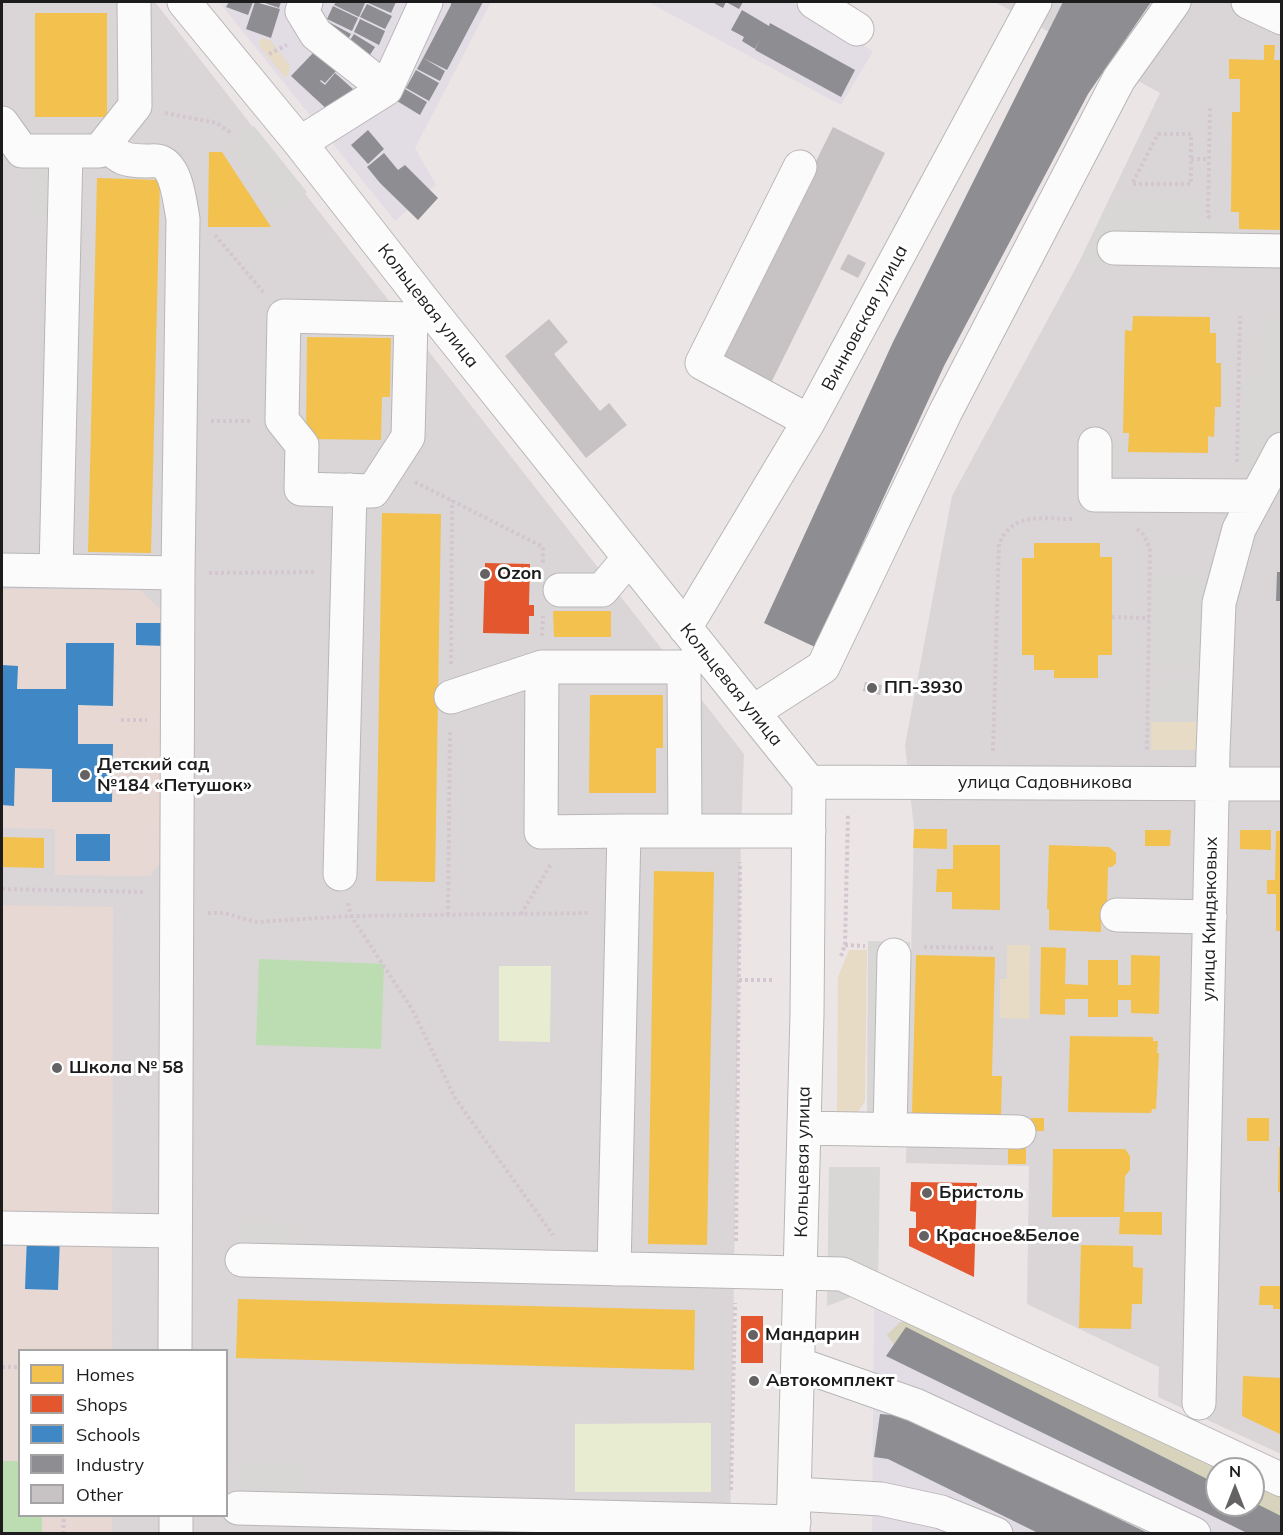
<!DOCTYPE html>
<meta charset="utf-8">
<style>
body{margin:0}
#map{position:relative;width:1283px;height:1535px;overflow:hidden;background:#ebe5e6;font-family:Mulish,sans-serif}
canvas{display:block}
.frame{position:absolute;inset:0;border:3px solid #1c1c1c;pointer-events:none}
.legend{position:absolute;left:18px;top:1349px;width:210px;height:168px;box-sizing:border-box;background:#fff;border:2px solid #a4a4a4;margin:0;padding:8px 10px;list-style:none;font-size:18px;color:#1c1c1c}
.legend li{display:flex;align-items:center;gap:12px;height:30px}
.legend b{width:30px;border:2px solid #a4a4a4}
.north{position:absolute;left:1205px;top:1457px;width:60px;height:60px;box-sizing:border-box;background:#fff;border:2px solid #a4a4a4;border-radius:50%;rotate:0deg;font-size:16px;font-weight:700;line-height:24px;text-align:center;color:#1c1c1c}
.north::after{content:'';display:block;margin:auto;width:21px;height:27px;background:#646263;clip-path:polygon(50% 0,100% 100%,50% 72%,0 100%)}
</style>
<div id="map">
<canvas width="1283" height="1535"></canvas>
<div class="frame"></div>
<ul class="legend">
<li><b style="height:16px;background:#f2c14e"></b>Homes</li>
<li><b style="height:16px;background:#e4572e"></b>Shops</li>
<li><b style="height:16px;background:#3f88c5"></b>Schools</li>
<li><b style="height:16px;background:#8d8d92"></b>Industry</li>
<li><b style="height:16px;background:#c7c2c3"></b>Other</li>
</ul>
<div class="north">N</div>
</div>
<script>
const context = document.querySelector('canvas').getContext('2d');
context.lineJoin = 'round';
function fill(path, color) {
  context.fillStyle = color;
  context.fill(path, 'evenodd');
}
function stroke(path, color, width, dash) {
  context.strokeStyle = color;
  context.lineWidth = width;
  context.lineCap = dash ? 'butt' : 'round';
  context.setLineDash(dash || []);
  context.stroke(path);
}
function drawText(font, color, halo, rows, align = 'center') {
  context.font = font + ' Mulish,sans-serif';
  context.lineWidth = 6;
  context.setLineDash([]);
  context.textBaseline = 'middle';
  context.strokeStyle = halo;
  context.fillStyle = color;
  for (const [text, x, y, turn = 0] of rows) {
    context.save();
    context.translate(x, y);
    context.rotate((+turn || 0) * Math.PI / 180);
    context.textAlign = isNaN(turn) ? turn : align;
    if (halo) context.strokeText(text, 0, 0);
    context.fillText(text, 0, 0);
    context.restore();
  }
}
const residential = new Path2D(`
 M2,2H155L744,754L741,831L730,1533L2,1534ZM20,1350H226V1516H20Z
 M995,2H1281V1454L1158,1397L1159,1367L1027,1304L1029,1166L906,1163L914,829L905,745L952,496L1079,262L1160,93Z`);
const industrial = new Path2D(`
 M219,2H491L415,148L436,185L395,221Z
 M648,2H791L873,51L841,105Z
 M874,1309L1217,1478V1505H1253L1281,1533L872,1534Z`);
const education = new Path2D(`
 M2,589L140,590L169,618L167,854L150,876L55,875V829L2,828Z
 M2,905L113,907L112,1350H20V1516H112V1533L2,1534Z`);
const grass = new Path2D(`
 M264,38L270,40L290,66L288,76H284L260,47L259,41Z
 M1151,722H1204V750H1151Z
 M1007,945H1030L1029,1019L1000,1018V979H1007Z
 M849,950H867L865,1101L855,1117L837,1114L838,977Z`);
const forest = new Path2D(`
 M917,1321L1237,1469H1217V1505H1253V1477L1281,1490V1533H1271L903,1357L887,1335L900,1322Z`);
const park = new Path2D(`
 M499,966H551L550,1042L499,1041Z
 M711,1423V1492H575V1424Z`);
const pitch = new Path2D(`
 M259,959L384,964L381,1049L256,1045Z
 M2,1461H19L20,1516H42V1533H2Z`);
const parking = new Path2D(`
 M254,126L307,192L277,213L228,144Z
 M30,158L61,159L60,219L29,218Z
 M1113,201L1202,202L1203,215L1225,236V264L1081,261Z
 M1258,316H1281V420L1251,480L1240,481L1243,378H1256Z
 M1081,439L1126,440L1125,512L1080,511Z
 M1155,575L1205,576L1204,668H1154Z
 M1154,682H1205V721H1154Z
 M868,941L910,942L909,1117H867Z
 M829,1167H880L878,1287L827,1306Z
 M236,1220L299,1221V1256L235,1255Z
 M238,1464L309,1466L307,1502L237,1500Z`);
const homes = new Path2D(`
 M35,13H107V117H35Z
 M1264,45H1275L1274,60H1282V230L1239,229V212H1231L1232,112H1240V79H1229V59L1264,60Z
 M209,152H222L271,227H208Z
 M97,178L160,180L151,553L88,552Z
 M1133,316L1210,317V333H1216V363H1221V407H1215L1214,437L1208,436V453L1128,452L1129,433H1123L1125,330L1132,331Z
 M307,337L391,338L390,397H382L381,440L306,439Z
 M382,513L441,514L435,882L376,881Z
 M1034,543H1100V557H1112V655H1098V678H1054V670H1034V655H1022V558H1034Z
 M553,611H611V637H554Z
 M590,695H663V748H656V793H589Z
 M914,829H947V849L913,848Z
 M1145,830H1171L1170,846H1145Z
 M1240,830H1271V850L1240,849Z
 M1276,831H1282V931H1276V894H1267V880H1275Z
 M2,837L44,838V868L2,867Z
 M953,845H1000V910L952,909V892H936L937,869H953Z
 M1049,845L1109,847L1116,853V863L1112,867H1108L1107,910H1101V932L1049,930V909H1047Z
 M654,871L714,872L707,1245L648,1244Z
 M1041,947L1066,948L1065,984L1088,985V960H1118V985H1131V955L1160,956L1159,1014L1131,1013V1000H1118V1017H1088V999H1065V1015L1040,1014Z
 M916,955L995,957L992,1076H1002L1001,1116L912,1114Z
 M1070,1036L1153,1037V1041H1158L1157,1053H1159L1156,1109H1152L1151,1113L1068,1112Z
 M1031,1118H1044V1131H1031Z
 M1247,1118H1269V1141H1247Z
 M1008,1142L1026,1143V1164H1008Z
 M1279,1147H1282V1192H1278Z
 M1053,1149H1125L1130,1156V1170L1125,1176L1124,1212H1162V1235L1119,1234L1120,1217H1052Z
 M1081,1245L1133,1246V1267L1143,1268L1142,1304H1132L1131,1329L1079,1328Z
 M1260,1286H1282V1309H1273V1305H1259Z
 M238,1299L695,1310L694,1370L236,1358Z
 M1243,1376L1282,1378V1435L1242,1416Z`);
const shops = new Path2D(`
 M485,563L530,564L529,605H534V616H529V634L483,633Z
 M911,1182L977,1183L974,1277L909,1246V1228H916V1212L910,1211Z
 M741,1316H763V1363H741Z`);
const schools = new Path2D(`
 M136,623H166L165,646L136,645Z
 M66,643H114L113,706L78,705V744H113L112,802H52V769L15,768L14,806L2,805V665L18,666L17,689H66Z
 M76,834H110V861H76Z
 M27,1236L60,1237L58,1290L25,1289Z`);
const industry = new Path2D(`
 M229,2H253L248,15L226,7Z
 M255,2L280,9L271,38L246,29Z
 M262,2H281L279,8Z
 M336,2H362L365,3L359,17L334,5Z
 M366,2H396L391,13Z
 M451,2H483L447,70L423,58L451,5Z
 M712,2H743L739,9L726,2L723,8Z
 M1063,2H1151L1088,94L944,366L815,647L764,623L893,342Z
 M367,4L392,16L385,29L360,17Z
 M333,6L358,18L352,31L327,19Z
 M742,10L769,26L770,23L855,70L841,97L755,50L760,39L755,49L742,41L744,37L731,30Z
 M360,19L385,31L379,45L354,32Z
 M327,21L351,34L344,47Z
 M354,34L375,47L366,61L345,48Z
 M314,52L336,71L325,83L321,80L320,81L325,85L335,73L353,89L331,113L291,76Z
 M423,58L445,71L440,81L417,69Z
 M416,70L439,83L429,101L406,88Z
 M405,89L427,102L420,115L397,101Z
 M368,130L384,149L368,164L351,145Z
 M384,153L398,170L405,165L438,198L418,220L380,183L367,167Z
 M1277,572H1281V601H1276Z
 M906,1327L1217,1484V1505H1253V1502L1281,1516V1533H1247L886,1356Z
 M880,1414L905,1416L1148,1533H1038L888,1459L874,1457Z`);
const building = new Path2D(`
 M833,127L885,153L769,387L716,361Z
 M848,254L866,263L858,278L840,269Z
 M549,319L568,342L554,354L600,411L609,403L627,425L586,458L505,356Z
 M865,682L882,685L880,695L863,691Z`);
const path = new Path2D(`
 M269,54L287,45
 M1210,108L1208,216L1211,218
 M165,113L217,123L232,134
 M1158,134H1191V184H1132Z
 M1191,159H1209
 M215,235L264,293
 M211,421H252
 M1237,462L1240,316
 M415,482L543,547V564
 M1137,529L1143,534L1150,548L1147,751
 M209,573L316,572
 M1112,617L1149,618
 M542,636L543,616
 M451,664L452,500
 M121,720H147
 M993,751L999,544C1013,511 1043,519 1073,519
 M2,889L145,892
 M348,903L351,916L412,1009L455,1098L553,1235
 M208,913H224L256,922L351,916L590,913
 M521,914L551,864
 M448,915L450,729
 M845,945L865,946
 M924,947L993,948
 M841,956L845,945L848,814
 M739,980H775
 M736,1241L740,862
 M2,1367H20
 M731,1490L735,1303
 M63,1534L64,1516`);
const minor = new Path2D(`
 M184,2L300,143L429,308L809,782L807,1014L793,1534
 M306,2L302,11L316,34L386,89
 M814,2L857,29
 M1248,2L1282,18
 M2,123L22,151H99L135,106L134,2
 M300,143L386,89L426,2
 M105,144C121,159 125,161 147,161C152,161 157,160 161,162C177,169 180,203 183,219L178,573L175,1350
 M800,167L702,363L809,421
 M1114,248L1282,251
 M411,319L408,437L373,491L301,489L302,445L282,420L284,316L411,319L429,308
 M1095,444V495L1256,496
 M2,570L178,573
 M56,570L66,151
 M560,590H602L629,558
 M685,628L809,421L1035,2
 M542,667L541,832L624,831
 M451,697L542,667H684L685,830
 M753,712L823,667L945,413L1119,79L1174,2
 M809,782L1282,784
 M340,874L350,490
 M1117,915L1210,917
 M804,1128L1019,1132
 M890,1130L894,955
 M2,1228L175,1231
 M242,1260L842,1274L1282,1480
 M614,1269L624,831H809
 M798,1364L915,1405L1194,1534
 M1199,1403L1213,752L1219,603L1239,529L1282,449
 M795,1494L881,1499L941,1512L996,1534
 M238,1508L794,1522
 M176,1516V1534`);
const markers = [
 [485,574,6,"#646263"],
 [872,688,6,"#646263"],
 [85,775,6,"#646263"],
 [57,1068,6,"#646263"],
 [927,1193,6,"#646263"],
 [924,1236,6,"#646263"],
 [753,1335,6,"#646263"],
 [754,1381,6,"#646263"]
];
const streetNames = [
 ["Кольцевая улица",428,306,52],
 ["Винновская улица",865,318,-62],
 ["Кольцевая улица",731,685,51],
 ["улица Садовникова",1045,783],
 ["улица Киндяковых",1210,919,-89],
 ["Кольцевая улица",803,1162,-89]
];
const poiNames = [
 ["Ozon",497,574],
 ["ПП-3930",884,688],
 ["Детский сад",97,765],
 ["№184 «Петушок»",97,786],
 ["Школа № 58",69,1068],
 ["Бристоль",939,1193],
 ["Красное&Белое",936,1236],
 ["Мандарин",765,1335],
 ["Автокомплект",766,1381]
];
fill(residential, '#dad6d7');
fill(industrial, '#e2dce5');
fill(education, '#e7d8d4');
fill(grass, '#e7dbc6');
fill(forest, '#d8d3bc');
fill(park, '#e8edd2');
fill(pitch, '#bcddb1');
fill(parking, '#d9d6d6');
fill(homes, '#f2c14e');
fill(shops, '#e4572e');
fill(schools, '#3f88c5');
fill(industry, '#8d8d92');
fill(building, '#c7c2c3');
stroke(minor, '#b9b6b7', 35);
stroke(path, '#d4c6cf', 4, [3, 3]);
stroke(minor, '#fcfbfb', 33);
for (const [x, y, r, color] of markers) {
  const dot = new Path2D();
  dot.arc(x, y, r, 0, 2 * Math.PI);
  context.fillStyle = color;
  context.fill(dot);
  stroke(dot, '#fff', 2);
}
drawText('18px', '#1c1c1c', '#fff', streetNames);
drawText('bold 18px', '#1c1c1c', '#fff', poiNames, 'left');
</script>
